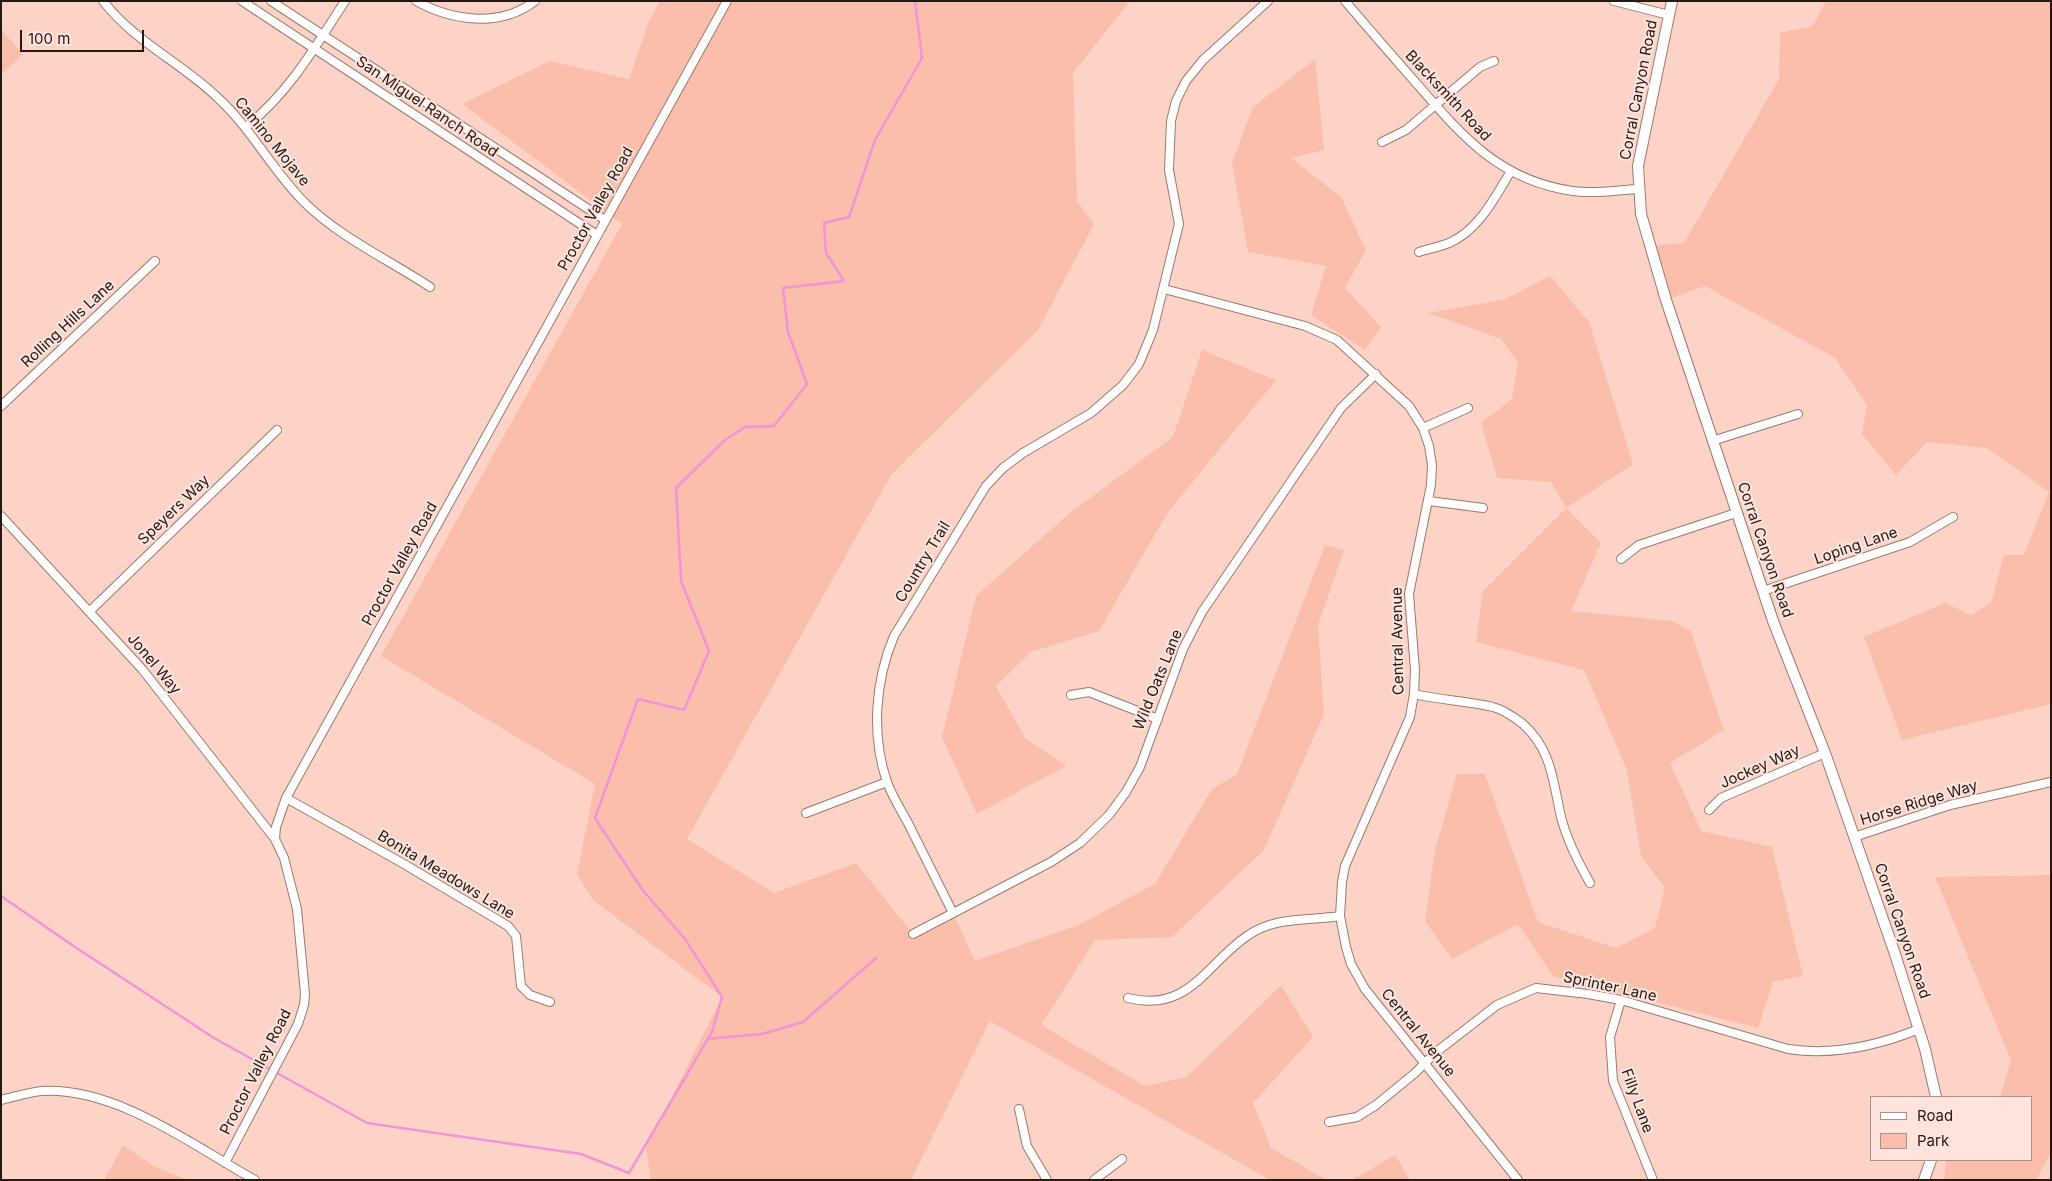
<!DOCTYPE html>
<style>
body{margin:0}
#map{position:relative;width:2052px;height:1181px;overflow:hidden;background:#fcd3c6;font-family:Inter,sans-serif}
canvas{display:block}
.frame{position:absolute;inset:0;border:2px solid #271814;pointer-events:none}
.legend{position:absolute;left:1870px;top:1096px;width:162px;height:65px;box-sizing:border-box;background:#fee4dc;border:1px solid #a8928c;margin:0;padding:6px 9px;list-style:none;font-size:15px;color:#271814}
.legend li{display:flex;align-items:center;gap:10px;height:25px}
.legend b{width:25px;border:1px solid #a8928c}
.scale{position:absolute;left:20px;top:30px;width:124px;height:22px;box-sizing:border-box;border:2px solid #271814;border-top:0;padding-left:6px;font-size:15px;line-height:18px;white-space:nowrap;color:#271814;-webkit-text-stroke:4px #fee4dc;paint-order:stroke}
</style>
<div id="map">
<canvas width="2052" height="1181"></canvas>
<div class="frame"></div>
<ul class="legend">
<li><b style="height:6px;background:#fff"></b>Road</li>
<li><b style="height:14px;background:#fbbeab"></b>Park</li>
</ul>
<div class="scale">100 m</div>
</div>
<script>
const context = document.querySelector('canvas').getContext('2d');
context.lineJoin = 'round';
function fill(path, color) {
  context.fillStyle = color;
  context.fill(path, 'evenodd');
}
function stroke(path, color, width, dash) {
  context.strokeStyle = color;
  context.lineWidth = width;
  context.lineCap = dash ? 'butt' : 'round';
  context.setLineDash(dash || []);
  context.stroke(path);
}
function drawText(font, color, halo, rows, align = 'center') {
  context.font = font + ' Inter,sans-serif';
  context.lineWidth = 4;
  context.setLineDash([]);
  context.textBaseline = 'middle';
  context.strokeStyle = halo;
  context.fillStyle = color;
  for (const [text, x, y, turn = 0] of rows) {
    context.save();
    context.translate(x, y);
    context.rotate((+turn || 0) * Math.PI / 180);
    context.textAlign = isNaN(turn) ? turn : align;
    if (halo) context.strokeText(text, 0, 0);
    context.fillText(text, 0, 0);
    context.restore();
  }
}
const green = new Path2D(`
 M660,1H1130L1073,73L1077,201L1094,224L1038,330L891,475L687,839L774,893L856,863L913,934L953,913L975,961L1078,925L1155,884L1212,789L1237,774L1325,545L1344,550L1318,625L1324,714L1264,850L1172,937L1095,940L1041,1025L1145,1086L1187,1077L1281,985L1313,1037L1253,1103L1271,1148L1327,1180H1270L990,1021L911,1180H651L646,1148L722,997L593,900L577,874L595,784L381,656L622,224L462,104L549,61L629,79L649,21Z
 M1826,1H2051V704L1902,740L1864,637L1945,603L1971,615L1991,603L2004,555H2024L2049,492L1987,448L1927,442L1896,475L1862,434L1867,405L1835,358L1705,286L1666,300L1650,246L1684,243L1779,79L1780,33L1813,26Z
 M1,30L23,54L1,75Z
 M1315,59L1324,150L1291,158L1341,197L1366,250L1345,288L1381,327L1365,350L1311,315L1326,266L1248,252L1232,162L1253,107Z
 M1550,276L1589,322L1633,464L1566,508L1601,543L1571,611L1671,621L1691,631L1724,730L1670,763L1701,831L1772,847L1803,976L1773,982L1758,1028L1553,976L1518,924L1452,959L1425,921L1435,850L1457,774H1485L1538,922L1616,948L1655,928L1665,888L1641,856L1627,770L1584,670L1476,642L1483,591L1566,508L1551,482L1497,478L1481,423L1512,399L1518,362L1501,339L1428,313L1503,300Z
 M1202,350L1276,380L1168,512L1099,631L1031,652L996,686L1025,738L1066,766L977,814L942,737L976,596L1071,512L1173,437Z
 M2051,875V1152L2036,1180H1944L1946,1160H2031V1097H2000L2011,1060L1935,877Z
 M123,1145L153,1166L188,1180H104Z
 M1395,1155L1410,1180H1352Z`);
const stream = new Path2D(`
 M1,896L75,947L214,1038L367,1123L581,1154L629,1173L712,1032L722,997L685,939L641,888L595,818L638,699L684,710L709,651L681,581L676,488L725,440L745,427L774,426L807,384L788,332L783,288L844,281L826,253L824,223L849,217L875,140L922,58L915,1
 M707,1039L762,1034L803,1022L876,958`);
const minor = new Path2D(`
 M103,1C135,42 180,62 217,97C251,128 272,170 304,202C339,237 389,260 430,287
 M242,1L597,235
 M271,1L605,220
 M416,1C452,21 500,28 535,1
 M1345,1C1369,29 1393,57 1417,84C1462,136 1500,181 1573,191C1594,194 1617,190 1638,189
 M1614,1L1669,15
 M246,127C290,91 314,49 345,1
 M1382,142L1406,130L1480,67L1494,61
 M1419,252C1428,249 1439,247 1449,243C1479,230 1495,197 1511,171
 M1164,289L1305,326L1337,340L1409,406L1423,428L1429,446L1432,465L1431,485L1409,594L1415,670L1414,694L1410,717L1345,866L1342,882L1340,916L1346,947L1351,964L1365,989L1518,1180
 M1,406L155,261
 M1423,428L1468,408
 M1712,441L1798,414
 M1429,501L1483,508
 M1,516L142,669L275,839
 M1621,559L1639,545L1736,513
 M1763,591L1910,542L1953,517
 M90,611L277,430
 M1414,694C1440,700 1468,701 1493,707C1504,710 1514,717 1523,724C1552,750 1553,782 1561,817C1567,840 1578,862 1590,883
 M1071,695L1089,692L1158,719
 M286,798L404,864L508,926L516,936L521,986L530,995L550,1002
 M1709,810L1721,798L1825,753
 M806,813L887,782
 M1854,837L1950,805L2051,782
 M953,913C938,883 923,853 908,823C901,810 892,796 887,782C871,735 875,681 894,636L986,486L1003,468L1023,453L1091,413L1123,385L1139,364L1153,330L1179,224L1169,170L1171,121L1176,101L1186,81L1203,60L1268,1
 M913,934L1051,862L1080,843L1109,815L1126,792L1140,767L1183,649L1202,612L1341,408L1376,374
 M1128,998C1189,1013 1206,964 1247,936C1274,916 1309,921 1340,916
 M1621,1000L1610,1037L1613,1081L1653,1180
 M1,1100C14,1097 29,1092 42,1091C116,1087 192,1145 255,1180
 M1019,1109L1027,1146L1047,1180
 M1329,1122L1357,1117L1376,1105L1415,1073L1435,1053L1497,1005L1536,988L1588,994L1621,1000L1788,1049C1834,1056 1877,1046 1919,1029
 M225,1163L298,1024L304,1005L305,994L297,909L284,858L275,839L276,827L286,798L727,1
 M1094,1180L1122,1159`);
const major = new Path2D(`
 M1672,1L1638,166L1641,214L1666,300L1773,621L1825,753L1894,951L1925,1049L1936,1097
 M1924,1180L1931,1160`);
const streetNames = [
 ["Corral Canyon Road",1639,90,-79],
 ["Blacksmith Road",1448,96,47],
 ["San Miguel Ranch Road",427,107,34],
 ["Camino Mojave",272,142,51],
 ["Proctor Valley Road",596,209,-61],
 ["Rolling Hills Lane",68,324,-43],
 ["Speyers Way",174,510,-44],
 ["Loping Lane",1856,546,-19],
 ["Corral Canyon Road",1765,550,71],
 ["Country Trail",923,562,-59],
 ["Proctor Valley Road",400,564,-61],
 ["Central Avenue",1398,641,-91],
 ["Jonel Way",154,664,50],
 ["Wild Oats Lane",1158,680,-68],
 ["Jockey Way",1760,767,-24],
 ["Horse Ridge Way",1919,803,-17],
 ["Bonita Meadows Lane",446,875,31],
 ["Corral Canyon Road",1902,931,71],
 ["Sprinter Lane",1610,987,12],
 ["Central Avenue",1418,1033,51],
 ["Proctor Valley Road",256,1072,-63],
 ["Filly Lane",1637,1101,70]
];
fill(green, '#fbbeab');
stroke(stream, '#f394d9', 2.5);
stroke(minor, '#9e796d', 10);
stroke(major, '#9e796d', 12);
stroke(minor, '#fff', 8);
stroke(major, '#fff', 10);
drawText('15px', '#271814', '#fee4dc', streetNames);
</script>
